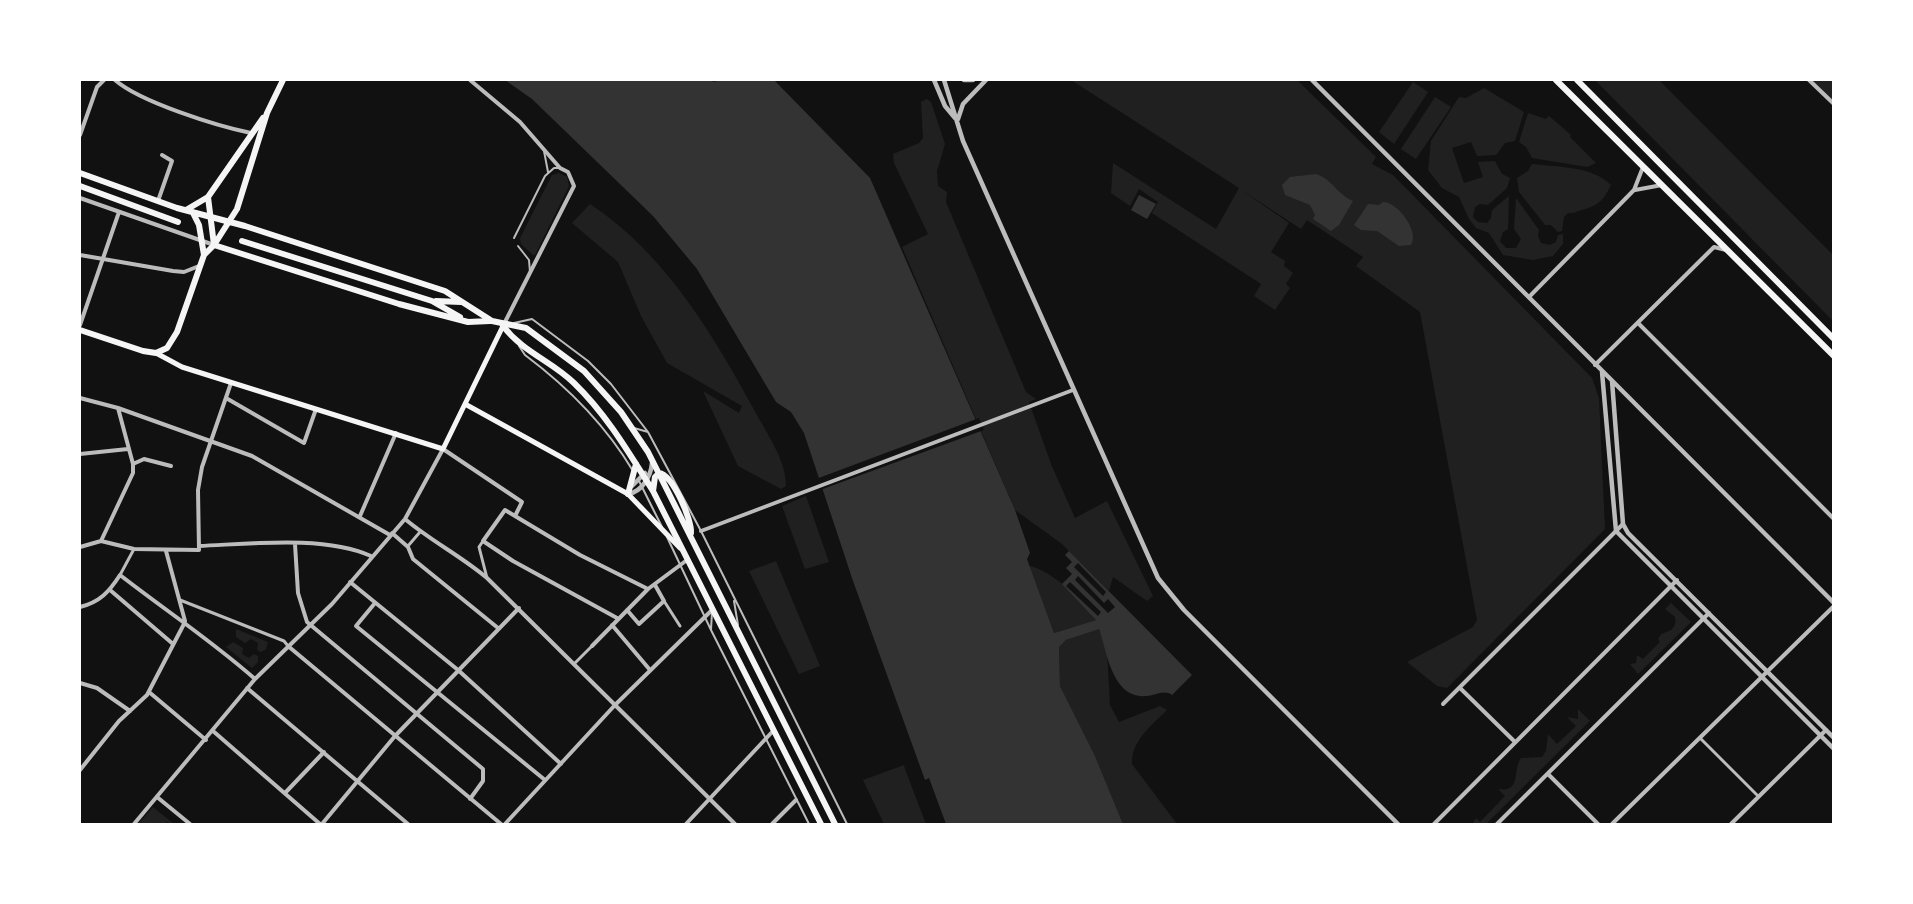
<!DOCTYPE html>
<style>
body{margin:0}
#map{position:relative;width:1913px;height:904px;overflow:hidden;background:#111;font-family:Lato,sans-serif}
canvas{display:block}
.frame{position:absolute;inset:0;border:81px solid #fff;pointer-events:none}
</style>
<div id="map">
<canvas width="1913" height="904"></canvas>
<div class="frame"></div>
</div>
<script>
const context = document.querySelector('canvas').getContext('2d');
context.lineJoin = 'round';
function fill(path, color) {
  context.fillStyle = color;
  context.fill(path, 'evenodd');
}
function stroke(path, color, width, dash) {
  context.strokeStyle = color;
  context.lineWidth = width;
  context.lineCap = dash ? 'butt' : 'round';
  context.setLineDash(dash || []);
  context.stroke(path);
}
const green = new Path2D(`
 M1071,80H1297L1376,157L1372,164L1393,175L1592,378L1599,398L1605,529L1447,688L1437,686L1407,662L1473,627L1477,620L1420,312L1356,266L1363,257L1307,220L1301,229L1240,189L1289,223L1271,252L1285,261L1284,266L1293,273L1286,284L1290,288L1275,310L1254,296L1261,284L1152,213L1158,202L1139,189L1130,206L1111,193L1113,163L1216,229L1239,188Z
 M1595,80H1659L1833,255V321Z
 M1809,80H1833V104Z
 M1413,82L1428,92L1394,144L1379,132Z
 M1484,88L1524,112L1515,141L1505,143L1496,155L1477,156L1471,142L1452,148L1464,183L1483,177L1478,162L1495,161L1502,174L1510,178L1507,188L1488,205L1480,204L1475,207L1473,217L1478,222L1487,223L1491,218L1492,210L1509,196L1508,229L1503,232L1500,241L1506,248H1516L1521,239L1514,229L1516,198L1539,230L1538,236L1541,243L1550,245L1556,242L1558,235L1563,234V244L1553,256L1533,260L1503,255L1489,233L1476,228L1469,219L1459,197L1442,188L1428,170L1431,141L1459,97L1466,98Z
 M1435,97L1451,107L1416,159L1401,149Z
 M927,99L931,102L945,144L937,171L938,186L947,192L946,202L1026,392L1036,399L1029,402L1051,464L1075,518L1107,501L1153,596L1147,601L1113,577L1109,591L1062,544L1015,510L902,247L928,234L894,163L893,154L919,143L923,138L921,102Z
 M1528,113L1546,119L1549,116L1571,135L1570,137L1596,163L1587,167L1532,158L1526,147L1519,142Z
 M1532,164C1557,167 1593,166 1611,185C1603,201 1599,205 1582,210C1576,211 1575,214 1568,213L1564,217L1562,231L1558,232L1551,225H1545L1519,192L1517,178L1528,171Z
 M559,173L567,177L569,186L535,255H533L521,244L520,238L552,175Z
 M590,204C666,254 714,336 757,415C769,437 786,461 786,486L781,489L738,466L703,391L739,413L742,406L667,363L641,316L618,262L572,223Z
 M806,496L829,562L805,569L782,506Z
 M776,561L820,666L799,674L749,571Z
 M1029,566C1048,568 1088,603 1096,620L1054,633Z
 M1671,603L1691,622L1638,674L1630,664L1636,663L1637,655L1643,659L1660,642L1658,639L1661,634C1670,631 1677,629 1675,617L1665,609Z
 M1099,628L1107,650L1110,705L1119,722L1160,706L1167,710C1152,725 1131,741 1132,764L1177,824H1123L1095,756L1060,686L1059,647L1066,640Z
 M236,629L268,642L266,649L261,652L257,650L258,643L251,639L245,643L236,637Z
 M233,642L243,648L242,654L249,658L254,654L258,656V662L252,668L226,647Z
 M1578,709L1590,721L1486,824H1465L1473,823L1476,818L1480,822L1505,796L1498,789C1522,793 1512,770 1521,758L1542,757L1546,751L1548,734L1557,744L1576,726L1567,717L1578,719Z
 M904,765L905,769L926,824H884L863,780Z
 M153,807L174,824L166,822L164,824H138Z`);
const water = new Path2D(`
 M505,80H711L714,82L720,80H774L870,178L1015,510L1030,553L1027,559L1054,633L1096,620L1062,584L1072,574L1066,568L1072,562L1065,555L1069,551L1192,675L1172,695C1164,689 1155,696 1146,696C1112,699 1107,651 1099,629L1066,640L1059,647L1060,686L1095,756L1123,824H946L929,778L925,780L853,581L804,433L791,412L776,402L697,269L653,216L532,99ZM1078,563L1106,592L1103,596L1074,567ZM1078,576L1104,603L1108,599L1115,607L1108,613L1075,580ZM1070,582L1101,612L1098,616L1066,586Z
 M1316,174C1332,179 1338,195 1353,201L1339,225L1331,231L1313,219L1315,215L1310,205L1285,195L1282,185L1290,177Z
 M1139,195L1156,204L1147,219L1131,210Z
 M1383,202C1398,202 1420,232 1411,245L1399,246L1377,231L1361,230L1354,225L1368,204L1379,205Z`);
const pier = new Path2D(`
 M979,418L984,430L820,490L816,479Z`);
const service = new Path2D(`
 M544,151L548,172
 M514,238L545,176L554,168H559
 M518,246L529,260L530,272
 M514,323L532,319L588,361L611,384L648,432L701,531L847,824
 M519,346L525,355C569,388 605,424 633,471
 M634,428L648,432
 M639,481L662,527
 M667,537L711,630
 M734,601L738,625
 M712,612L711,630L809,824`);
const pedestrian = new Path2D(`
 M483,541L479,547L487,578
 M408,546L420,532
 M120,575L134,549
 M180,600L284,641L288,646
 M664,601L680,626
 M574,664L592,646
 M1700,738L1758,796`);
const minor = new Path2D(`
 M115,80C140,102 217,126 251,133
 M470,80L520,122L560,168L568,172L574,186L504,324
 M1809,80L1834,104
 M80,135L97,87L104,80
 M1635,190L1662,185
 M80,198L214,245
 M158,201L172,161L162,155
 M80,255L173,271L184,272L199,266
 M1529,297L1634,190L1643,167
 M1638,323L1834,519
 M80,325L119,212
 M1595,365L1714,247L1726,250
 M80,398L118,408L252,456L390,535
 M226,398L304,443L316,409
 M80,454L128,449
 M133,464L144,459L171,466
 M360,516L396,433
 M405,519C431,541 461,556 487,578L735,824
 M701,531L1073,390
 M392,533L408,547L413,559L498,628
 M101,541L133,473V464L118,408
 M295,544L298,593L307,622L483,769V781L470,799
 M199,546C249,544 325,535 371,556
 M80,547L101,541L134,549L199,550L198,490L202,467L231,383
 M166,551L185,621
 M350,582L458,670L561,764
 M110,590L173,644
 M375,603L356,626L545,780
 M80,607C100,602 109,592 120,575C165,610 212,641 255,679
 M627,610L639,624L664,601L655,585
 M617,618L513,561L483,541L505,510L580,555L648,589
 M612,625L650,670
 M288,646L501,824
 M592,646L648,589L687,560
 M80,683L97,688L130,711
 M247,688L408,824
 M1460,688L1515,742
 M149,692L206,740
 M1443,704L1623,524
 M213,731L320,824
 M80,770L119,721L147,695L185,622
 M1548,774L1598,824
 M285,793L324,752
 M157,797L190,824
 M134,824L255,679L332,604L405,519L443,449L522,502L515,516
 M322,824L395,736L519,608
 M505,824L615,705L712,610
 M686,824L773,731
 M772,824L796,800
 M1434,824L1677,580
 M1497,824L1709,613
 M1612,824L1834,606
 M1731,824L1826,730`);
const tertiary = new Path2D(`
 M934,80L945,106L955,118
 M944,80L963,141L1158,578L1184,610L1398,824
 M964,80H973
 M1312,80L1834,603
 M958,119L963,104L986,80
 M1602,372L1616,531L1834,749
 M1612,381L1623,524L1628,533L1834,738
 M632,486L645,473
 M628,494C642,492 651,476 652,463`);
const secondary = new Path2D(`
 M156,353L182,367L443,449L503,326
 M465,404L628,494L680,548`);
const primary = new Path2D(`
 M1556,80L1834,356
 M1577,80L1834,339
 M80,173L177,208L245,226L445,291L492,321L526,328L584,371L621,412L648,452L835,824
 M80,186L178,222
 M208,197L214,245
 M186,210L208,197L263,118
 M242,241L432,301L460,317
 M214,245L399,304L468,322L490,321
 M204,255L214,245L237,209L267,113L283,80
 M436,301L461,302
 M503,326C524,353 550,360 574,383C607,415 629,453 653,491L821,824
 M80,330L143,351L156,353L167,348L177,332L204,255L199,225L193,213
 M659,473C673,475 692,520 691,533
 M653,491L655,477L659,473
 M628,494L636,464`);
fill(green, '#202020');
fill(water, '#333');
fill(pier, '#111');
stroke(service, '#bcbcbc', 2);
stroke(pedestrian, '#bcbcbc', 3);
stroke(minor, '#bcbcbc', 4);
stroke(tertiary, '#bcbcbc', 4.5);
stroke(secondary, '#f5f5f5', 5);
stroke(primary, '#f5f5f5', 6);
</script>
